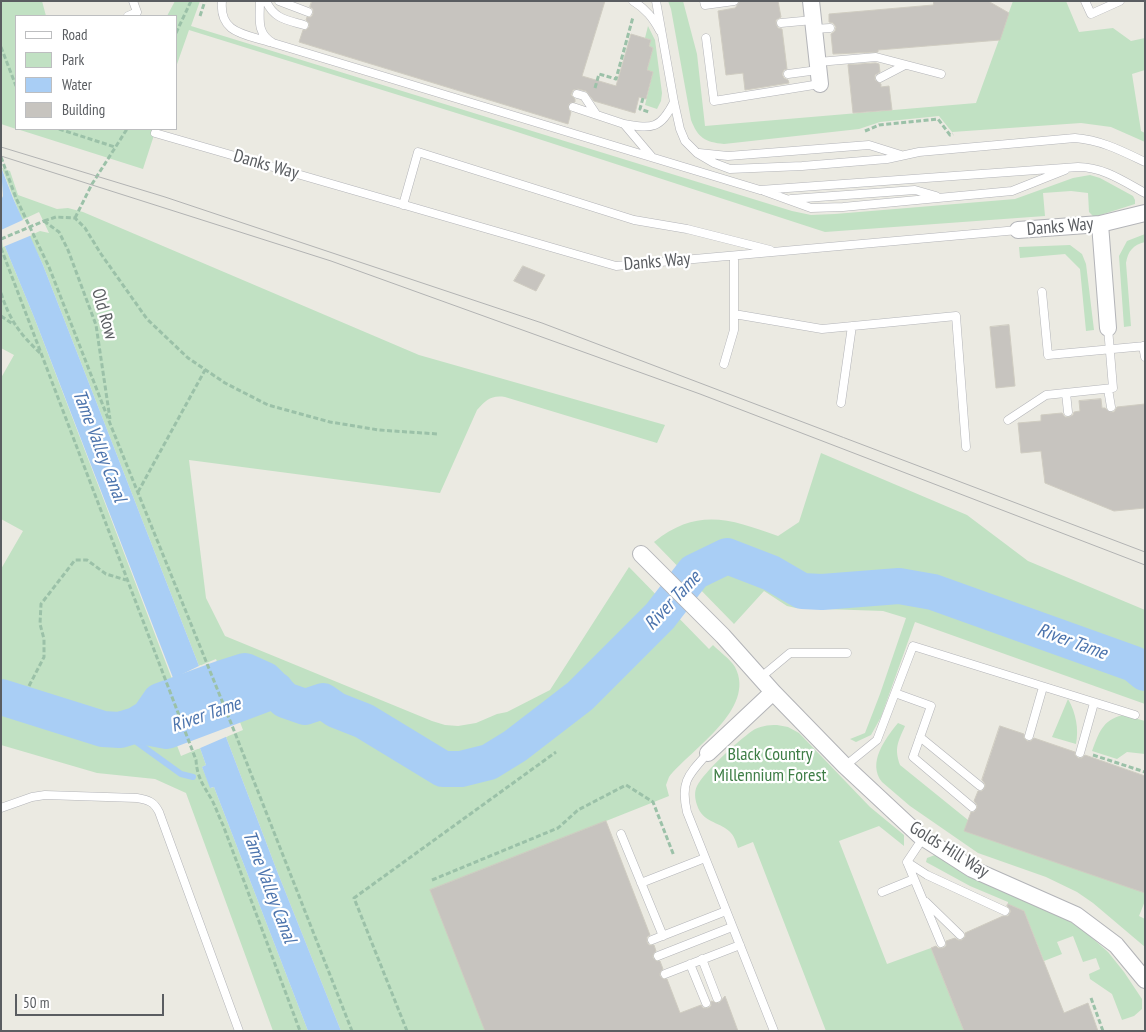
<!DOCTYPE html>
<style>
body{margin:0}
#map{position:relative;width:1146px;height:1032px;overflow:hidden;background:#ebeae2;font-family:"PT Sans Narrow",sans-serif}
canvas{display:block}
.frame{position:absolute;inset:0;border:2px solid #5a5d61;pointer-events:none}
.legend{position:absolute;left:15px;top:15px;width:162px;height:115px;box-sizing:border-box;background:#fff;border:1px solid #bdbec0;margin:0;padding:6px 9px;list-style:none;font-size:15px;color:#5a5d61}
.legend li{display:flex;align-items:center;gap:10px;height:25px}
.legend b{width:25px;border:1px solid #bdbec0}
.scale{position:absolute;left:15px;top:994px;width:149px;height:22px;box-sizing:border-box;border:2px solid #5a5d61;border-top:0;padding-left:6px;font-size:15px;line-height:18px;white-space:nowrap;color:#5a5d61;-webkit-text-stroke:4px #fff;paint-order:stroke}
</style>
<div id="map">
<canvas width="1146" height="1032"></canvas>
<div class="frame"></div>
<ul class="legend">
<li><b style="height:6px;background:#fff"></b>Road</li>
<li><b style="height:14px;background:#c1e1c3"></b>Park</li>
<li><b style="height:14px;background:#a9cef5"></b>Water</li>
<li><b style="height:14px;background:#c7c4bf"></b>Building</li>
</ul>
<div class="scale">50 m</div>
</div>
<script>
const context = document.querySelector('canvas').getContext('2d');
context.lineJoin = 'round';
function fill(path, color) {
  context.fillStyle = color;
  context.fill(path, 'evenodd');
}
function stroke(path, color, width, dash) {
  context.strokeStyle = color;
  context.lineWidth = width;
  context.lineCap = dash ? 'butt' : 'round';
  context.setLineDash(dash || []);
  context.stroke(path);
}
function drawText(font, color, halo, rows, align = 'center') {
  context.font = font + ' "PT Sans Narrow",sans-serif';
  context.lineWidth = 4.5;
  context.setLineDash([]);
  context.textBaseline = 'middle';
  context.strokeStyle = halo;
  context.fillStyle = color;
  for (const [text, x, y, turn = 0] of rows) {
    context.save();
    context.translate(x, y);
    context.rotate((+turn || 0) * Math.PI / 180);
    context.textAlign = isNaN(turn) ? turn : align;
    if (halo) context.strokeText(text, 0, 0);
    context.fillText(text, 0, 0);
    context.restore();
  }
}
const green = new Path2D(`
 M1,1H42L46,16H16V129L1,124Z
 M175,1H200L191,26L792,211L811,215L835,214L1015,199L1073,178L1090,175L1100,178L1133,196L1135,200V204L1094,217L1089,212L1088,193L1071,191L1043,193L1045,216L825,232L511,130L189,30L176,67V16H167Z
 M668,1H683L697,54L705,126L976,103L1013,1H1066L1079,32L1113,28L1131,41L1145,38V70L1132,74L1141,131L1145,133V142L1111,127L1081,123L952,132L939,116L880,122L859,129L724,144C705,142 698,138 691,120L671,9Z
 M648,26L655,40L662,93L661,101L657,109L645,105L653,72L647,70L653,48L649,46L651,40L645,38Z
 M17,129H156L143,169Z
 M2,168L10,171L18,195L57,209L68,208L83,212L419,355L665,425L657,443L505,397C491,395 486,400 477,410L440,493L189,460L206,598L225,636L432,721L445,725L458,726L476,723L497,714L507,712L550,690L629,567L709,649L713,645C720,652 730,659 735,667C757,709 691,749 669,777L666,785L669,796L606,821L485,1031H341L277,871L226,737L243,730L216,659L199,666L43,265L29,236L40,231L49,233L39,212L22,220Z
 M1145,234V242C1133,245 1128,251 1126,263L1131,326L1124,327L1119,256L1127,241Z
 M1,237L34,317L172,679L155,687L181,756L200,748L206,765L202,767L211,788L214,787L308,1031H273L186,793L155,779L97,773L1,745V569L23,531L1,519V378L14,355L1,348Z
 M1070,245L1082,254L1086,264L1094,330L1086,331L1080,269L1065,254L1020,258L1019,247Z
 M821,453L967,515L1028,561L1145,610V704L915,622L881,717L871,735L856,742L850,739L865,733L880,694L906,618L883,611L796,608L787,606L764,591L734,624L654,542C697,507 731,519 778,536L799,522Z
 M1068,699C1076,713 1079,729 1076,744L1052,737Z
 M1123,715L1145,721V754L1127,752L1117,759L1092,751C1099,733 1102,720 1123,715Z
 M898,723L905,726C898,742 894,748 900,765L968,820L1145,893V901L1139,916L1145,919V947L1093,903L1077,892L1046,877L978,853L910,806L882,782C867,763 885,739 898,723Z
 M777,725L788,727L799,733L870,807L904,835V846L879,826L839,841L887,964L931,948L964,1031H826L753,842L738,848C736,842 734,835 729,831C718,821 703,823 697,805C695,799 694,792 697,786C704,772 738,741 752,731C759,726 768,725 777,725Z
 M935,855L981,882L1052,911L1082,929L1108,952L1124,972L1142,999V1009L1134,1016L1122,1020L1112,994L1090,979L1089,974L1100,969L1096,958L1083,962L1073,936L1057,942L1062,954L1044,961L1024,911L1008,904V902L970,886L926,862L927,858Z`);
const water = new Path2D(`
 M1,167L13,198L43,265L199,666L277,871L341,1031H308L214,787L210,788L202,767L206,765L200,748L34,317L1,237V200L3,196Z`);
const pier = new Path2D(`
 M25,219L32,235L3,247L1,230Z
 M201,665L228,736L198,749L170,680Z`);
const stream = new Path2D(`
 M120,730L181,774L193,777`);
const river = new Path2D(`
 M1,697L103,729L120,730L136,725L149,717L160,701L223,678L245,671L265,680L285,700L305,707L323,701L336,710L364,721L443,769H461L489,762L515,746L580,696L660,616L694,572L727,556L771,573L802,591L822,592L899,586L933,592L1134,664L1145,673
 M136,725L167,731L276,690`);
const building = new Path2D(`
 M312,1H605L582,76L616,86L631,34L651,40L649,46L653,48L647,70L653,72L646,99L639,97L635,113L594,101L586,91L578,89L573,90L571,95L575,99V102L570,103L568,106L569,110L571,112L568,124L299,42L303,30H306L309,27V23L306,20L307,17H311L313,14V9L310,7Z
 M740,1H778L781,17L776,20V24L778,28L782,29L787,69L784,70L782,74L784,78L788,80L789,83L745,90L743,73L726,75L718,11L735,8Z
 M934,1H988L1009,13L1000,40L878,50V52L833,54L831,34L835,31L836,27L833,23L829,22V14L933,5Z
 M876,63L879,64L880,72L875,75V80L881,84V87L889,86L892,110L853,113L848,65Z
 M523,266L545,275L536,291L514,281Z
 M1009,325L1015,386L996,388L990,327Z
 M1101,399L1102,408H1105L1110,412H1114L1117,407L1145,404V508L1114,511L1045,483L1041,451L1021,453L1018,423L1041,421V415L1062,413L1065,417H1069L1073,415L1074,412L1080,411L1079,401Z
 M1000,726L1024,734V738L1027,741H1031L1034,738L1075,752V755L1078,758H1082L1085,755L1145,776V893L964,831L971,812H974L977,808V805L974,801L978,791H982L985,787V784L982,780Z
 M606,821L650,935L647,937V942L649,945H654L656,951L653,955V958L657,961H660L663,969L660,973V976L664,979H667L680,1013L701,1005L703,1008H708L711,1006V1001L719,1003L725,996L738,1031H485L430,890Z
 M1008,904L1024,911L1064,1013L1088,1003L1098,1031H964L931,948L936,946L938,948H943L946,946V941L955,938L958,940H962L965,937V933L1003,916H1008L1011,911L1007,906Z`);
const path = new Path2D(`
 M200,16L205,1
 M176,33L191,1
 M1,47L16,86
 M595,88L599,74L616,79L633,17
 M643,98L640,109L649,112
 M59,129L115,147
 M865,131L879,125L938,119L950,135L953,134
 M1,157L16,198L49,267L111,426L235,733L352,1031
 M75,218L92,184L127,129
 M44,221L56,217L75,218L85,228L101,254L147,319L188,358L225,383L268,405L330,422L379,430L438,434
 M44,221L59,232L68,250L96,325L110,419
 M1,248L196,760C197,778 204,786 212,800C216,808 219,817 223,825L300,1031
 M1,293C10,321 20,334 41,354
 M1,316L13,324
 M138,492L205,370
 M29,686L44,657V639L40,624L41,604L75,560H87L106,574L126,580
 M1093,755L1145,772
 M432,880L558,828L578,810L626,785L653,802L674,856
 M1091,998L1103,1031
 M407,1031L354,898L556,752`);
const service = new Path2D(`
 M222,1C219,33 244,34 269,42
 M260,1C260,19 256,33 273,43L760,190L1078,167C1103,167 1123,181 1145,193
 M266,1C274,19 287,20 304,25
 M279,1L308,12
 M633,1C646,9 653,18 660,31
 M656,1L674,102L680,129L685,141L697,153L714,163L730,169L802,166L887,159L919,152L1075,138C1101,140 1122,151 1145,162
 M704,1L705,5L734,1
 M1085,1L1091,14L1120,1
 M128,16L137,12L133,1
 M781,23L813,20
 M814,29L830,28
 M706,38L714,101L820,84
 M818,62L876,57L941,74
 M788,74L818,70
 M880,78L905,65
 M577,94L584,96L596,114
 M573,107L624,124L652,157
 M624,124C653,129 660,129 674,102
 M155,133L616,266L1018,230
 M699,153L728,156L869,145L901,155
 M764,191L811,208L843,207L1012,191L1065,170
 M791,199L915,190L936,196
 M403,205L418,152L634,220L687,229L770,250
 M1042,292L1048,355L1145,346
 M734,314L822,329L956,316L966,447
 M1143,346L1145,357
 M724,364L734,330V256
 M1108,389L1111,407
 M1066,393L1068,412
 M841,403L852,326
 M1008,420L1046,395L1113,388L1108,328
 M760,678L790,653H847
 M895,693L931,706L913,757L972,807
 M1029,736L1043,687
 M920,737L980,786
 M708,753C688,775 680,782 687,812L774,1031
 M1080,753L1094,703
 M845,766L877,740L913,646L1135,715
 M1,808L32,797L45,795L137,798C149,800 154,802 159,812L239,1031
 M621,834L663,936
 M923,838L907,862L941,943
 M907,862L927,875L1005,911
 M641,883L705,858
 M882,892L914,879
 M926,902L960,935
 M652,940L726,911
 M658,956L732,927
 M702,959L717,998
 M690,964L706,1003
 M665,974L740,945`);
const minor = new Path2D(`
 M811,1L820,84
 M1100,224L1108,328
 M1018,230L1100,224L1145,213
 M641,554L723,636L773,692L845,766L919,835L972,869L1076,915L1116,945L1145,980
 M708,753L773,692`);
const tram = new Path2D(`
 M1,147L165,197L542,323L1145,552
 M1,156L331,261L700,394L1145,565`);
const pathBridge = new Path2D(`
 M1,239L44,221`);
const streetNames = [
 ["Danks Way",266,165,16],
 ["Danks Way",1060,227,-5],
 ["Danks Way",657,262,-5],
 ["Old Row",104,314,74],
 ["Golds Hill Way",949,850,32]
];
const parkNames = [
 ["Black Country",770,755],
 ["Millennium Forest",770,776]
];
const waterNames = [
 ["Tame Valley Canal",99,446,69],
 ["River Tame",673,601,-47],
 ["River Tame",1072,642,20],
 ["River Tame",206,715,-19],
 ["Tame Valley Canal",269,887,69]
];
fill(green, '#c1e1c3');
fill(water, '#a9cef5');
fill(pier, '#ebeae2');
stroke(stream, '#a9cef5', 6);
stroke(river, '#a9cef5', 36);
fill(building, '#c7c4bf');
stroke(building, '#cfccc1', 1);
stroke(service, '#b3b4b8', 9);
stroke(minor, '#b3b4b8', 18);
stroke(path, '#9bc1a8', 3, [5, 2.5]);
stroke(service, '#fff', 8);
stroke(minor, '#fff', 16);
stroke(tram, '#b2b3b3', 1);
stroke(pathBridge, '#9bc1a8', 3, [5, 2.5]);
drawText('18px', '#5a5d61', '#fff', streetNames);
drawText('18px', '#3d7d45', '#fff', parkNames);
drawText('italic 19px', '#4c74ad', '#fff', waterNames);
</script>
